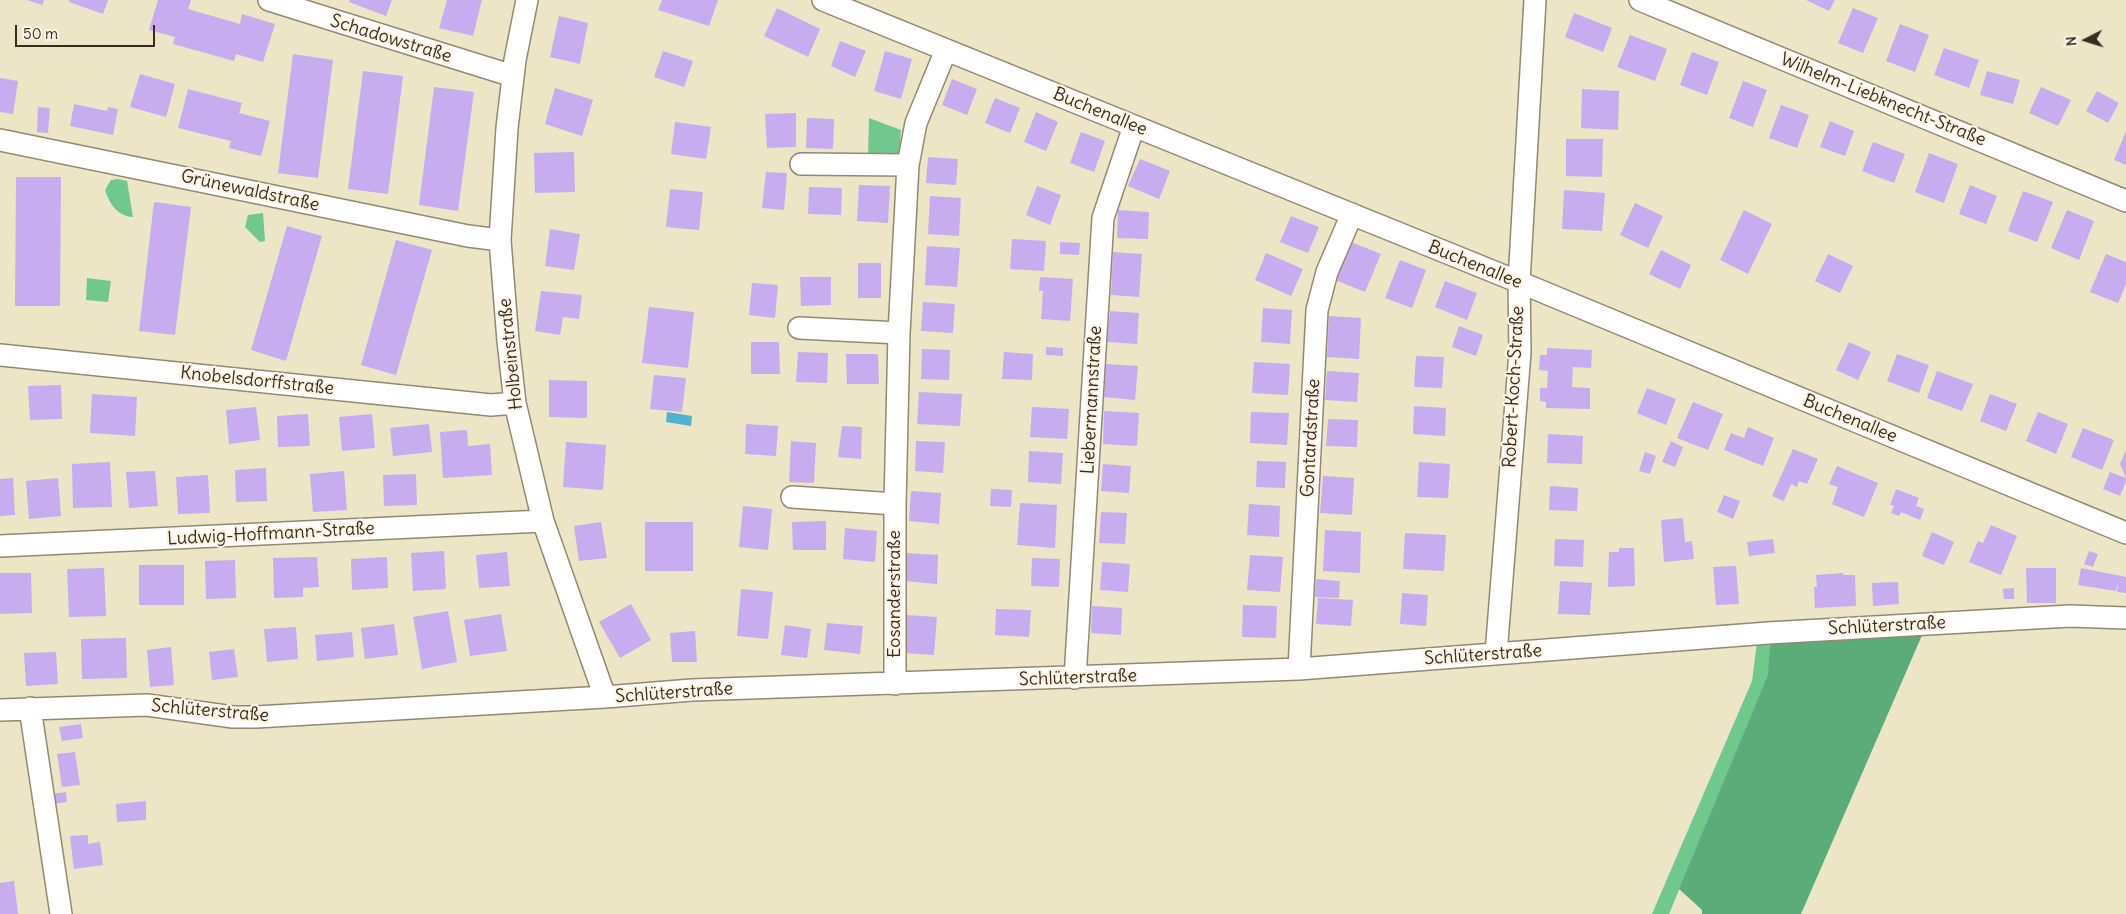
<!DOCTYPE html>
<meta charset="utf-8">
<style>
body{margin:0}
#map{position:relative;width:2126px;height:914px;overflow:hidden;background:#ece5c6;font-family:Delius,sans-serif}
canvas{display:block}
.north{position:absolute;left:2061px;top:15px;width:50px;height:50px;-webkit-text-stroke:4px #fcf5e5;paint-order:stroke;rotate:265deg;font-size:14px;font-weight:700;line-height:20px;text-align:center;color:#3b2a1e}
.north::after{content:'';display:block;margin:auto;width:18px;height:22px;background:#3b2a1e;clip-path:polygon(50% 0,100% 100%,50% 72%,0 100%)}
.scale{position:absolute;left:15px;top:25px;width:140px;height:22px;box-sizing:border-box;border:2px solid #3b2a1e;border-top:0;padding-left:6px;font-size:15px;line-height:18px;white-space:nowrap;color:#3b2a1e;-webkit-text-stroke:4px #fcf5e5;paint-order:stroke}
</style>
<div id="map">
<canvas width="2126" height="914"></canvas>
<div class="north">N</div>
<div class="scale">50 m</div>
</div>
<script>
const context = document.querySelector('canvas').getContext('2d');
context.lineJoin = 'round';
function fill(path, color) {
  context.fillStyle = color;
  context.fill(path, 'evenodd');
}
function stroke(path, color, width, dash) {
  context.strokeStyle = color;
  context.lineWidth = width;
  context.lineCap = dash ? 'butt' : 'round';
  context.setLineDash(dash || []);
  context.stroke(path);
}
function drawText(font, color, halo, rows, align = 'center') {
  context.font = font + ' Delius,sans-serif';
  context.lineWidth = 4.5;
  context.setLineDash([]);
  context.textBaseline = 'middle';
  context.strokeStyle = halo;
  context.fillStyle = color;
  for (const [text, x, y, turn = 0] of rows) {
    context.save();
    context.translate(x, y);
    context.rotate((+turn || 0) * Math.PI / 180);
    context.textAlign = isNaN(turn) ? turn : align;
    if (halo) context.strokeText(text, 0, 0);
    context.fillText(text, 0, 0);
    context.restore();
  }
}
const green = new Path2D(`
 M869,118L901,130L899,157L868,155Z
 M118,179L127,181L133,217C118,217 109,203 105,190L111,180Z
 M263,213L265,241L260,242L245,227L248,215Z
 M87,278L111,281L108,302L86,300Z
 M1757,642L1770,643L1769,675L1669,914H1652L1752,681Z`);
const forest = new Path2D(`
 M1923,633L1801,914H1702V910L1679,889L1768,675L1770,643Z`);
const water = new Path2D(`
 M667,412L692,416L691,426L666,422Z`);
const building = new Path2D(`
 M27,0H44L42,5Z
 M69,0H108L103,14L69,2Z
 M158,0H191L188,9L240,24L242,14L275,24L263,62L236,54L234,61L173,44L175,37L149,30Z
 M350,0H392L386,16L349,2Z
 M447,0H482L473,36L439,28Z
 M662,0H718L709,26L658,10Z
 M1806,0H1835L1829,11Z
 M777,8L820,29L808,57L764,36Z
 M1853,8L1878,18L1863,53L1838,43Z
 M1574,13L1612,28L1603,52L1565,37Z
 M559,16L588,23L580,64L550,57Z
 M1900,24L1929,35L1915,72L1886,61Z
 M1630,35L1667,49L1655,81L1617,67Z
 M840,41L866,51L855,77L831,66Z
 M1944,48L1979,60L1969,88L1934,75Z
 M663,51L693,61L684,87L654,77Z
 M885,51L912,59L901,99L874,91Z
 M1692,52L1719,62L1707,95L1680,85Z
 M293,54L333,60L318,178L278,173Z
 M363,71L403,76L388,194L348,189Z
 M1987,71L2020,80L2013,104L1980,95Z
 M140,74L175,84L166,117L130,107Z
 M0,78L18,81L13,114L0,112Z
 M952,79L977,89L967,115L942,105Z
 M1743,81L1767,90L1753,127L1729,118Z
 M434,87L474,92L458,211L419,205Z
 M2041,87L2071,100L2058,126L2029,113Z
 M555,88L593,100L582,136L545,124Z
 M188,89L242,103L239,113L270,121L261,156L229,148L231,141L178,128Z
 M1582,89L1619,91L1618,130L1581,128Z
 M2097,91L2119,103L2108,123L2086,111Z
 M995,98L1020,108L1010,133L985,123Z
 M74,104L107,111L108,107L118,109L113,135L70,126Z
 M1781,105L1809,115L1797,148L1769,138Z
 M38,107L50,108L48,133L37,132Z
 M1036,112L1058,122L1046,151L1024,142Z
 M796,113V147L767,148L765,114Z
 M807,118L834,119L833,149L806,148Z
 M1830,121L1854,131L1845,156L1820,147Z
 M675,122L711,127L706,159L671,154Z
 M2126,131V165L2114,160Z
 M1081,132L1105,141L1094,172L1070,163Z
 M1566,139H1603L1602,177L1566,176Z
 M1873,142L1905,154L1894,183L1862,171Z
 M574,152L575,192L535,193L534,153Z
 M1929,153L1958,164L1944,203L1915,192Z
 M928,157L958,159L956,185L926,183Z
 M1140,159L1170,171L1159,199L1128,186Z
 M766,172L787,173L784,210L762,208Z
 M16,177H61L60,306H15Z
 M859,185L890,186L888,223L857,221Z
 M1970,185L1997,196L1986,224L1959,214Z
 M1037,186L1061,195L1050,225L1026,215Z
 M809,187L842,188L841,215L808,214Z
 M670,189L703,192L699,230L666,227Z
 M1564,190L1605,193L1602,231L1562,229Z
 M2023,191L2053,202L2037,242L2008,231Z
 M930,196L961,198L959,236L928,234Z
 M154,202L191,207L175,335L139,331Z
 M1635,203L1663,216L1648,248L1620,235Z
 M1118,210L1149,212L1148,239L1117,238Z
 M1744,210L1772,224L1748,274L1720,260Z
 M2067,210L2094,221L2079,260L2051,248Z
 M1291,216L1319,227L1308,253L1280,242Z
 M287,226L322,236L286,361L251,350Z
 M550,229L580,234L574,270L545,266Z
 M1012,239L1046,241L1044,271L1010,269Z
 M396,240L432,250L396,375L361,365Z
 M1060,242L1080,243L1079,255L1060,254Z
 M1351,242L1381,254L1365,292L1335,280Z
 M927,246L960,248L957,287L925,285Z
 M1661,250L1691,265L1680,289L1649,274Z
 M1113,252L1142,254L1139,297L1111,295Z
 M1266,253L1303,269L1291,296L1255,280Z
 M1828,254L1853,266L1840,293L1815,281Z
 M2106,254L2126,262V284L2118,303L2090,292Z
 M1400,260L1426,270L1412,308L1385,298Z
 M858,263H881V298H858Z
 M800,277H831V305L801,306Z
 M1040,277L1073,279L1070,321L1041,319L1043,291H1039Z
 M1445,281L1477,293L1467,320L1435,307Z
 M752,283L778,285L775,318L749,315Z
 M541,291L582,295L579,319L563,317L560,335L535,331Z
 M923,302L955,304L953,333L921,331Z
 M649,307L694,312L688,368L642,363Z
 M1263,308L1292,310L1290,344L1261,342Z
 M1110,311L1139,313L1137,344L1107,342Z
 M1329,316L1361,318L1359,359L1327,357Z
 M1459,326L1483,335L1476,356L1452,347Z
 M751,342H779L780,374H751Z
 M1849,342L1871,352L1858,380L1836,370Z
 M1046,347L1063,348V356L1046,355Z
 M1547,348L1592,350L1591,368L1573,367L1572,387L1590,388V409L1546,408V402L1540,401V388H1547L1548,371L1539,370L1540,355H1547Z
 M922,349L950,350L949,380L921,379Z
 M798,352L828,353L827,383L796,382Z
 M1004,352L1033,354L1032,380L1002,379Z
 M846,354H878L879,384H847Z
 M1897,354L1929,365L1919,393L1887,381Z
 M1416,356L1444,357L1442,388L1414,387Z
 M1254,362L1290,364L1288,395L1252,393Z
 M1106,364L1138,366L1135,400L1104,397Z
 M1327,371L1359,373L1357,402L1325,400Z
 M1937,371L1973,384L1962,411L1927,398Z
 M654,375L686,378L682,412L650,409Z
 M549,380L587,381V418L549,417Z
 M61,385L62,419L30,420L28,386Z
 M1647,388L1676,399L1666,425L1637,413Z
 M919,392L962,394L960,426L917,424Z
 M92,394L137,397L135,436L90,433Z
 M1990,394L2017,404L2006,431L1980,421Z
 M1693,402L1723,414L1708,450L1677,438Z
 M1414,406L1446,408L1445,436L1413,434Z
 M256,407L260,440L229,444L226,410Z
 M1032,407L1069,409L1067,439L1030,437Z
 M1104,411L1139,413L1137,446L1103,444Z
 M1251,412L1289,413L1287,445L1250,443Z
 M2038,412L2068,424L2056,454L2026,441Z
 M308,414L310,446L278,447L277,416Z
 M372,414L375,448L342,451L339,417Z
 M1328,419L1358,420L1357,447L1326,446Z
 M429,424L432,452L393,456L390,428Z
 M746,424L778,426L776,456L745,454Z
 M842,426L862,427L861,459L838,457Z
 M1748,427L1774,438L1763,466L1724,450L1731,433L1744,438Z
 M2083,428L2114,440L2102,470L2071,457Z
 M467,430L468,446L490,444L492,475L443,478L440,432Z
 M1548,434L1583,436L1582,464L1547,463Z
 M791,441L816,443L814,483L789,482Z
 M916,441L945,442L943,473L915,471Z
 M1671,441L1683,447L1675,467L1662,462Z
 M566,442L606,445L603,490L563,487Z
 M1793,449L1818,459L1807,484L1799,481L1797,487L1791,484L1784,501L1772,496Z
 M2126,450V481L2120,496L2103,489L2110,472L2126,478L2120,464Z
 M1029,451L1063,453L1061,484L1028,482Z
 M1645,452L1656,456L1650,474L1639,471Z
 M1257,461L1286,462L1285,488L1256,487Z
 M110,462L112,507L73,508L72,464Z
 M1419,462L1450,464L1448,498L1417,497Z
 M1103,464L1131,466L1129,493L1101,491Z
 M1837,466L1878,483L1864,517L1832,504L1838,487L1829,484Z
 M266,468L267,501L236,502L235,470Z
 M155,471L158,506L129,508L126,472Z
 M344,471L347,510L313,512L310,474Z
 M416,474L417,505L384,506L383,475Z
 M208,475L210,513L178,514L176,477Z
 M1323,476L1354,478L1352,515L1320,513Z
 M13,478L15,515L0,516V479Z
 M58,478L61,516L29,519L26,481Z
 M1550,486L1578,488L1577,511L1549,510Z
 M991,489L1012,490L1011,507L990,506Z
 M1896,489L1919,498L1916,506L1924,509L1920,520L1901,512L1899,516L1891,513L1894,506L1890,505Z
 M911,491L941,493L939,524L909,521Z
 M1724,495L1740,501L1733,519L1717,512Z
 M1020,503L1057,505L1055,548L1017,545Z
 M1249,504L1280,506L1279,537L1247,535Z
 M743,506L772,509L768,550L739,547Z
 M1101,512L1127,513L1125,544L1099,543Z
 M1683,518L1685,542L1692,541L1694,559L1664,562L1661,520Z
 M826,521V550H793L792,522Z
 M601,522L607,558L579,561L574,526Z
 M645,522H693V571H645Z
 M1991,525L2017,536L2001,575L1969,562L1978,541L1983,543Z
 M845,528L877,531L875,562L843,559Z
 M1325,530L1361,532L1360,573L1323,571Z
 M1932,532L1954,542L1944,565L1922,556Z
 M1405,533L1446,535L1444,571L1403,569Z
 M1555,539L1584,540L1583,567L1554,566Z
 M1773,539L1775,553L1749,556L1747,542Z
 M1619,548H1634L1635,586L1608,587L1609,552H1619Z
 M444,551L446,589L413,591L411,553Z
 M2089,551L2098,554L2093,567L2084,564Z
 M507,552L510,586L479,588L476,555Z
 M907,553L938,555L937,584L905,581Z
 M1250,555L1283,557L1280,592L1247,590Z
 M317,557L319,587L303,588V597L274,598L273,558Z
 M387,557L388,588L352,590L351,559Z
 M1032,558L1060,559L1059,587L1031,586Z
 M235,560L236,598L206,599L205,561Z
 M1102,562L1130,564L1128,592L1100,590Z
 M139,565H184V605H139Z
 M1736,566L1739,604L1716,605L1713,567Z
 M104,568L106,616L69,617L67,569Z
 M2026,568H2056V603H2027Z
 M2081,568L2126,577V593L2117,592L2118,580L2116,591L2078,585Z
 M0,573H31L32,613L0,614Z
 M1843,573V575H1855L1856,606L1815,608L1814,587H1817L1816,575Z
 M1316,579L1340,581L1339,598L1315,597Z
 M1560,581L1592,583L1590,615L1558,614Z
 M1898,582L1899,604L1873,606L1872,583Z
 M2014,588V599H2004L2003,589Z
 M741,589L773,592L768,639L737,636Z
 M1402,593L1428,595L1426,626L1400,624Z
 M1318,598L1353,600L1351,626L1316,624Z
 M631,604L651,640L620,658L599,622Z
 M1243,605L1277,606L1276,638L1242,637Z
 M1092,606L1122,608L1121,635L1091,633Z
 M996,609L1031,610L1029,637L995,635Z
 M448,611L457,662L422,669L413,617Z
 M501,614L507,651L470,656L464,620Z
 M906,615L937,617L934,655L904,653Z
 M827,623L863,626L860,654L824,650Z
 M394,624L398,655L365,659L361,628Z
 M785,625L811,629L807,658L781,655Z
 M296,627L298,659L267,662L264,629Z
 M695,631L697,662H672L670,633Z
 M352,632L354,657L317,661L315,635Z
 M126,638L127,678L82,679L81,639Z
 M171,647L174,685L150,687L147,650Z
 M234,649L238,677L212,680L209,652Z
 M56,652L58,684L26,686L24,653Z
 M81,724L83,738L62,741L59,727Z
 M75,752L80,785L62,787L57,754Z
 M66,792L67,802L53,804L52,794Z
 M146,801V820L117,822L116,804Z
 M88,835V844L100,842L103,865L74,869L70,836Z
 M14,881L18,914H0V883Z`);
const minor = new Path2D(`
 M269,0L513,76
 M527,0L515,60L507,128L500,240L508,341L515,403L543,521L605,697
 M823,0L1519,282L2126,533
 M1640,0L2126,201
 M0,140L468,236L500,240
 M801,164L908,165
 M799,328L899,333
 M0,355L491,405L515,403
 M792,497L895,504
 M0,546L543,521
 M1496,654L1520,352L1519,282L1535,0
 M1299,669L1317,310L1327,272L1352,214
 M1075,678L1103,218L1134,126
 M895,684V504L899,333L908,165L916,123L946,50
 M30,708L61,914
 M0,710L147,705L233,717H256L605,697L692,690L1299,669L1768,633L2070,616L2126,618`);
const streetNames = [
 ["Schadowstraße",391,39,17],
 ["Wilhelm-Liebknecht-Straße",1883,100,22],
 ["Buchenallee",1100,112,22],
 ["Grünewaldstraße",250,191,12],
 ["Buchenallee",1475,265,22],
 ["Holbeinstraße",511,354,-96],
 ["Knobelsdorffstraße",257,381,6],
 ["Robert-Koch-Straße",1514,387,-87],
 ["Liebermannstraße",1092,400,-87],
 ["Buchenallee",1850,419,22],
 ["Gontardstraße",1311,438,-87],
 ["Ludwig-Hoffmann-Straße",271,534,-3],
 ["Eosanderstraße",895,594,-90],
 ["Schlüterstraße",1887,626,-3],
 ["Schlüterstraße",1483,655,-4],
 ["Schlüterstraße",1078,678,-2],
 ["Schlüterstraße",674,693,-4],
 ["Schlüterstraße",210,711,5]
];
fill(green, '#71c88e');
fill(forest, '#5cac79');
fill(water, '#4fb2ce');
fill(building, '#c8acf0');
stroke(minor, '#948872', 24);
stroke(minor, '#fff', 21);
drawText('18px', '#3b2a1e', '#fcf5e5', streetNames);
</script>
